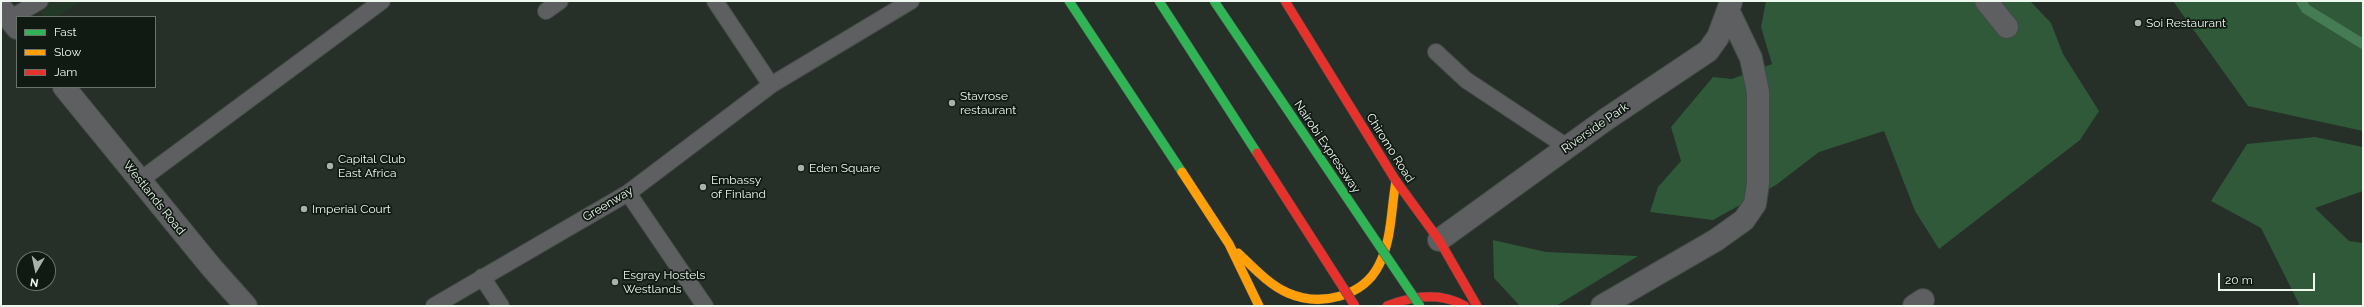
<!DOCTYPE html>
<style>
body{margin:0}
#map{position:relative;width:2364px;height:307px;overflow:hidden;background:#262f28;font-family:Raleway,sans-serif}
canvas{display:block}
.frame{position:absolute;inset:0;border:2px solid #eef8ef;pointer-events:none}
.legend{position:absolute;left:16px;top:16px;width:140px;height:72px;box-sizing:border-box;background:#111913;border:1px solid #69726b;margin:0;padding:5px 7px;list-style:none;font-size:12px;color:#eef8ef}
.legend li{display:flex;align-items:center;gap:8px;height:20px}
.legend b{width:20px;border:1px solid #69726b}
.north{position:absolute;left:16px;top:251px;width:40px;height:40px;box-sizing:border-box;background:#111913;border:1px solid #69726b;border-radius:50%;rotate:189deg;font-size:11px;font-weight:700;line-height:16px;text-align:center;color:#eef8ef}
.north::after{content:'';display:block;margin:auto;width:14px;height:18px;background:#a8b2a9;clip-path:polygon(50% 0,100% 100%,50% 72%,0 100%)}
.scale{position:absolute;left:2218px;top:273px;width:97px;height:18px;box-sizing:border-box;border:2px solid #eef8ef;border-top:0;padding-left:5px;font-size:12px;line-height:14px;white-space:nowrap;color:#eef8ef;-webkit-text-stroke:3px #111913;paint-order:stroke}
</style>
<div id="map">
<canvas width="2364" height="307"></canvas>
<div class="frame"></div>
<ul class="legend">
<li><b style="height:5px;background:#30b455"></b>Fast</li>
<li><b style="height:5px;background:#ff9f0a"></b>Slow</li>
<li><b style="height:5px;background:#e5322d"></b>Jam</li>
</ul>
<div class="north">N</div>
<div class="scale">20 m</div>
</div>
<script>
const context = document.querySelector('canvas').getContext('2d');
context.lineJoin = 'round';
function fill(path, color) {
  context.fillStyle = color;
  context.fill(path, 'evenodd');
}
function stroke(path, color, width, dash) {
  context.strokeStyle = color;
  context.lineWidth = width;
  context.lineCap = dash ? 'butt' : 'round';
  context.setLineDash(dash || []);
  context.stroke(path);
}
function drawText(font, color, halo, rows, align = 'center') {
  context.font = font + ' Raleway,sans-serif';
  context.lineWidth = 3.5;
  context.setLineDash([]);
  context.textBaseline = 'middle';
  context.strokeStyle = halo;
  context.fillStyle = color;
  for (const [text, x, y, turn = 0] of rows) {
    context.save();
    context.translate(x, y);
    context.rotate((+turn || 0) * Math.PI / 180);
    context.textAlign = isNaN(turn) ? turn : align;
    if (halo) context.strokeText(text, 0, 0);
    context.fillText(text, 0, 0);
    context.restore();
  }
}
const built = new Path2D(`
 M33,1H83L56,17H44Z`);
const green = new Path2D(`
 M1766,1H2030L2051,23L2063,54L2099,111L2080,140L1939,249L1915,211L1884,131L1819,152L1776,185L1713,220L1650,212L1658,187L1681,161L1671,127L1713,77L1732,79L1772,64L1761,27Z
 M2173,1H2363V131L2248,106Z
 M2315,137L2363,147V191L2315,208L2349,241L2363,243V306H2300L2261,228L2211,201L2247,144Z
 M1493,240L1546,252L1638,256L1556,306H1520L1494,278Z`);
const stream = new Path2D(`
 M2301,1L2306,9L2363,44`);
const lane = new Path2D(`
 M715,1L771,85
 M546,11L560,1
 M9,19L40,1
 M1436,52L1466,80L1567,147
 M139,181L382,1
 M628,193L705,306
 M482,277L501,306
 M434,306L628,193L771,85L911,1`);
const street = new Path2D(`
 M1986,1L2007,27
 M1,8L17,28
 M64,87L212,268L246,306
 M1439,240L1605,120L1708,51L1718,37L1731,2
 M1602,306L1716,240L1744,220L1755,204L1758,183V92L1751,58L1728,10
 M1914,306L1923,300`);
const fast = new Path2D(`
 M1069,1L1182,172`);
const slow = new Path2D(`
 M1182,172L1229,244L1259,306
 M1238,253C1253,267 1269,285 1288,293C1320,307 1363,297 1379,265C1392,240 1391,208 1396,181`);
const jam = new Path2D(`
 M1285,1L1396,181L1439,240L1477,306
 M1387,306C1412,296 1441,292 1465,306`);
const fastBridge = new Path2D(`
 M1159,1L1257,153
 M1214,1L1420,306`);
const jamBridge = new Path2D(`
 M1257,153L1355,306`);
const markers = [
 [2138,23,4,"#a8b2a9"],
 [952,103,4,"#a8b2a9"],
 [330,166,4,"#a8b2a9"],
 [801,168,4,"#a8b2a9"],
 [703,187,4,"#a8b2a9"],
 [304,209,4,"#a8b2a9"],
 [615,282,4,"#a8b2a9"]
];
const poiNames = [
 ["Soi Restaurant",2146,23],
 ["Stavrose",960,96],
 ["restaurant",960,110],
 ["Capital Club",338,159],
 ["East Africa",338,173],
 ["Eden Square",809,168],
 ["Embassy",711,180],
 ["of Finland",711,194],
 ["Imperial Court",312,209],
 ["Esgray Hostels",623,275],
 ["Westlands",623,289]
];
const streetNames = [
 ["Riverside Park",1595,128,-35],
 ["Nairobi Expressway",1327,147,56],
 ["Chiromo Road",1390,148,58],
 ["Westlands Road",154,198,51],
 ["Greenway",608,204,-31]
];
fill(built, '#233928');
fill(green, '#2f5939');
stroke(stream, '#467c54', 10);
stroke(lane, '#434a45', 18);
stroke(street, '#434a45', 24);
stroke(fast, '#434a45', 10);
stroke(slow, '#434a45', 10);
stroke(jam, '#434a45', 10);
stroke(lane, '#5d5f61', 16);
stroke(street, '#5d5f61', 22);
stroke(fast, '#30b455', 9);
stroke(slow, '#ff9f0a', 9);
stroke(jam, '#e5322d', 9);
stroke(fastBridge, '#434a45', 10, []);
stroke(jamBridge, '#434a45', 10, []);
stroke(fastBridge, '#30b455', 9);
stroke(jamBridge, '#e5322d', 9);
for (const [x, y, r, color] of markers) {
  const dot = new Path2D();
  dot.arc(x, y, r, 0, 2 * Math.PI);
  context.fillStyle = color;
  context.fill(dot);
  stroke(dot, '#111913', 1.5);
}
drawText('12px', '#eef8ef', '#111913', poiNames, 'left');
drawText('12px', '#eef8ef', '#111913', streetNames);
</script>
